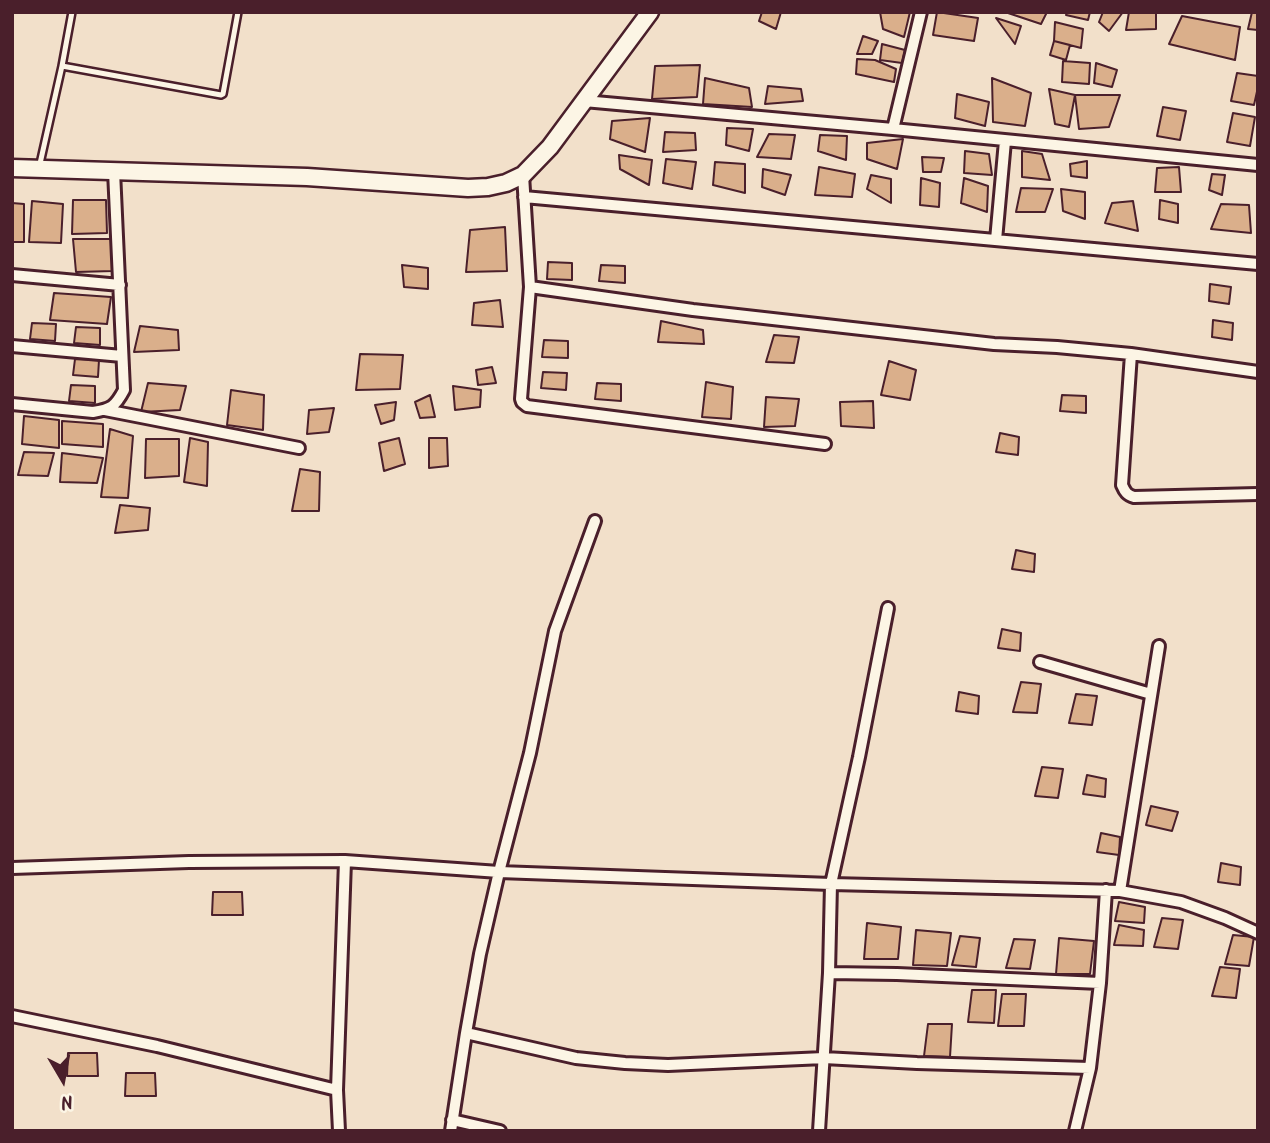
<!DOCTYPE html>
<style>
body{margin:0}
#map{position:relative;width:1270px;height:1143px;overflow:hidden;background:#f2e0ca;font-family:Kalam,sans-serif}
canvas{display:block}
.frame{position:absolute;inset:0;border:14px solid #4a1f2b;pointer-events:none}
.north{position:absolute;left:28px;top:1045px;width:70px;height:70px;-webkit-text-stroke:5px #fcf5e5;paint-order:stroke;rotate:170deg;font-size:19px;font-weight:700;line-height:28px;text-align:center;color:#4a1f2b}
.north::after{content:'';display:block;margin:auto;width:24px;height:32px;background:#4a1f2b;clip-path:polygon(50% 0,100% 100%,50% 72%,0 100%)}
</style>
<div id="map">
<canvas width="1270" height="1143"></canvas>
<div class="frame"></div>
<div class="north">N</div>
</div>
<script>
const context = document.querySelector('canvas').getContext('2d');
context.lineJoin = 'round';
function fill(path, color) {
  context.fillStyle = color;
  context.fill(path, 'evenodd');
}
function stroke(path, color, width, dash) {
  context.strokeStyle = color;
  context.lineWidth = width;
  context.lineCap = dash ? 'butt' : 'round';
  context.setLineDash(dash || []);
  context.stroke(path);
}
const building = new Path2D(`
 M762,12H781L776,29L759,21Z
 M880,12H910L904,37L883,29Z
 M937,12L978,18L974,41L933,35Z
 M1005,12H1047L1041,24Z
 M1067,12H1090L1088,20L1066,15Z
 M1103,12H1123L1109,31L1099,22Z
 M1129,12H1156V29L1126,30Z
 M1252,12H1258V30L1248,29Z
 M1182,16L1240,27L1235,60L1169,44Z
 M996,18L1021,26L1015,44Z
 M1055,22L1083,29L1081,48L1054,41Z
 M863,36L878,41L872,54H857Z
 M1054,41L1070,45L1066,60L1050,55Z
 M882,44L905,50L902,63L880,60Z
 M857,59L875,60L896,69L894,82L856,74Z
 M1063,61L1090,63L1089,84L1062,82Z
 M1096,63L1117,70L1112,87L1094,83Z
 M700,65L697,97L652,99L655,66Z
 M1237,73L1258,76V87L1254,105L1231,101Z
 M705,78L749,88L752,107L703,104Z
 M992,78L1031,93L1025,126L993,122Z
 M768,86L801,89L803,101L765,104Z
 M1049,89L1075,95L1069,127L1055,124Z
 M957,94L989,102L985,126L955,118Z
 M1075,95H1120L1109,127L1079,129Z
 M1163,107L1186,111L1180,140L1157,136Z
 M1233,113L1255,117L1250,146L1227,142Z
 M650,118L645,152L610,139L612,121Z
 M727,128L753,129L749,151L726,145Z
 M665,132L695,133L696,150L663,152Z
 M769,134L795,135L791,159L757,157Z
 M820,135L847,136L846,160L818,151Z
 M903,139L897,169L867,159V143Z
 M965,151L989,154L992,175L964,173Z
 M1022,151L1042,154L1050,180L1022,177Z
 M619,155L652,160L649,185L620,169Z
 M922,157L944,158L941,172H923Z
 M666,159L696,162L692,189L663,183Z
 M1087,161V178L1071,176L1070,164Z
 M715,162L745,164V193L713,185Z
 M819,167L855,174L852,197L815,195Z
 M1179,167L1181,192H1155L1157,168Z
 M763,169L791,175L785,195L762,187Z
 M1212,174L1225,175L1222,195L1209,190Z
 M871,175L891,179V203L867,189Z
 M921,178L940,183L939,207L920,205Z
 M964,178L988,186L987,212L961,203Z
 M1021,188L1053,189L1045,212H1016Z
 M1061,189L1085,192V219L1063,211Z
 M73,200H106L107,233L72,234Z
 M1160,200L1178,204V223L1159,219Z
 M32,201L63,204L61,243L29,242Z
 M1133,201L1138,231L1105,223L1112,203Z
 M12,203L24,204V242H12Z
 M1221,204L1249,205L1251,233L1211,229Z
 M505,227L507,271L466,272L470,230Z
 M73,239H113V271L76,272Z
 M548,262L572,263V280L547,279Z
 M402,265L428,268V289L404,287Z
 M601,265L625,266V283L599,281Z
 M1210,284L1231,287L1229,304L1209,301Z
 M54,293L111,297L107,324L50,320Z
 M500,300L503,327L472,325L474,303Z
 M1213,320L1233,323L1232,340L1212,337Z
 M661,321L703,330L704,344L658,342Z
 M32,323L56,324L55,341L30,339Z
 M140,326L178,330L179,350L134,352Z
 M76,327L100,328V345L74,343Z
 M774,335L799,337L794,363L766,362Z
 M544,340L568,341V358L542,357Z
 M360,354L403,355L400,389L356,390Z
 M75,359L99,360L98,377L73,375Z
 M889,361L916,370L910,400L881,395Z
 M492,367L496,383L478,385L476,370Z
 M543,372L567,373L566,390L541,388Z
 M706,382L733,387L731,419L702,417Z
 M148,383L186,386L180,410L141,412Z
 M597,383L621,384V401L595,399Z
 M71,385L95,386V403L69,401Z
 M453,386L481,390L480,407L455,410Z
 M231,390L264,395L263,430L227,425Z
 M430,395L435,417L420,418L415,402Z
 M1062,395L1086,396V413L1060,411Z
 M766,397L799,399L795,426L764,427Z
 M873,401L874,428L841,426L840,402Z
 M396,402L394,420L381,424L375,405Z
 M334,408L329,432L307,434L309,410Z
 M24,416L59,420V448L22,444Z
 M62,421L103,424V447L62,444Z
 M110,429L133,436L128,498L101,497Z
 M1000,433L1019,437L1018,455L996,452Z
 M190,438L208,442L207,486L184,482Z
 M399,438L405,464L384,471L379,443Z
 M429,438H447L448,466L429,468Z
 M146,439H179V476L145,478Z
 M24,452L54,453L48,476L18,475Z
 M62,453L103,458L97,483L60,482Z
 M300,469L320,472L319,511H292Z
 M120,505L150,508L148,530L115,533Z
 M1016,550L1035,554L1034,572L1012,569Z
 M1002,629L1021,633L1020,651L998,648Z
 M1021,682L1041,684L1037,713L1013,712Z
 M959,692L979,696L978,714L956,711Z
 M1076,694L1097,696L1092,725L1069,723Z
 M1042,767L1063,769L1058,798L1035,796Z
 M1087,775L1106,779L1105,797L1083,794Z
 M1151,806L1178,812L1172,831L1146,825Z
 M1101,833L1120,837L1119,855L1097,852Z
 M1221,863L1241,867L1240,885L1218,882Z
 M213,892H242L243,915H212Z
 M1119,902L1145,907L1144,923L1115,921Z
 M1162,918L1183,920L1178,949L1154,947Z
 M867,923L901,927L898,959H864Z
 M1119,925L1144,930L1143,946L1114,945Z
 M916,930L951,933L947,966L913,965Z
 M1233,935L1254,937L1249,966L1225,964Z
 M960,936L980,938L976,967L952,965Z
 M1059,938L1094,941L1090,974H1056Z
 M1014,939L1035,940L1030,969L1006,968Z
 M1220,967L1240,969L1236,998L1212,996Z
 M972,990H996L994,1023L968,1022Z
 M1002,994H1026L1024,1026H998Z
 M928,1024H952L950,1057L924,1056Z
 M68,1053H97L98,1076H67Z
 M126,1073H155L156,1096H125Z`);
const service = new Path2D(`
 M62,66L221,95L223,94L238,12
 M39,168L62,66L72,12`);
const minor = new Path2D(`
 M584,101L893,129L1258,165
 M893,129L921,12
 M523,175L530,287L693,310L994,344L1057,347L1131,354L1258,372
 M524,197L1258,264
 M996,240L1005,141
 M12,275L120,285
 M530,287L521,399L522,402L527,406L825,444
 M12,346L122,356
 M1131,354L1122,485C1125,492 1127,495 1134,497L1258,494
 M12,404L93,412C111,409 115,407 124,390L114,171
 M105,410L299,448
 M1040,662L1151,694
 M12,868L189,862L345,861L499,872L831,884L1120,891L1181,902L1225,918L1258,933
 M1120,891L1159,646
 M829,973L897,974L1100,983
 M12,1016L157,1046L337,1090
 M466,1033L576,1058L625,1063L668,1065L824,1058L917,1063L1090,1068L1100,983L1106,890
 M452,1120L500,1131
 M339,1131L337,1090L345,861
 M451,1131L466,1033L480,954L499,872L530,753L555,631L595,521
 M819,1131L829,973L831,884L859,757L888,608
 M1075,1131L1090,1068`);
const secondary = new Path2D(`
 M12,168L307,177L468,188L488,187L506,183L523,175L550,147L650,12`);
fill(building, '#daaf8b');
stroke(building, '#4a1f2b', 2);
stroke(service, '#4a1f2b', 10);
stroke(minor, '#4a1f2b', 16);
stroke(secondary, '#4a1f2b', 21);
stroke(service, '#fcf5e5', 5);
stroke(minor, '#fcf5e5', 10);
stroke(secondary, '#fcf5e5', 16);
</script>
